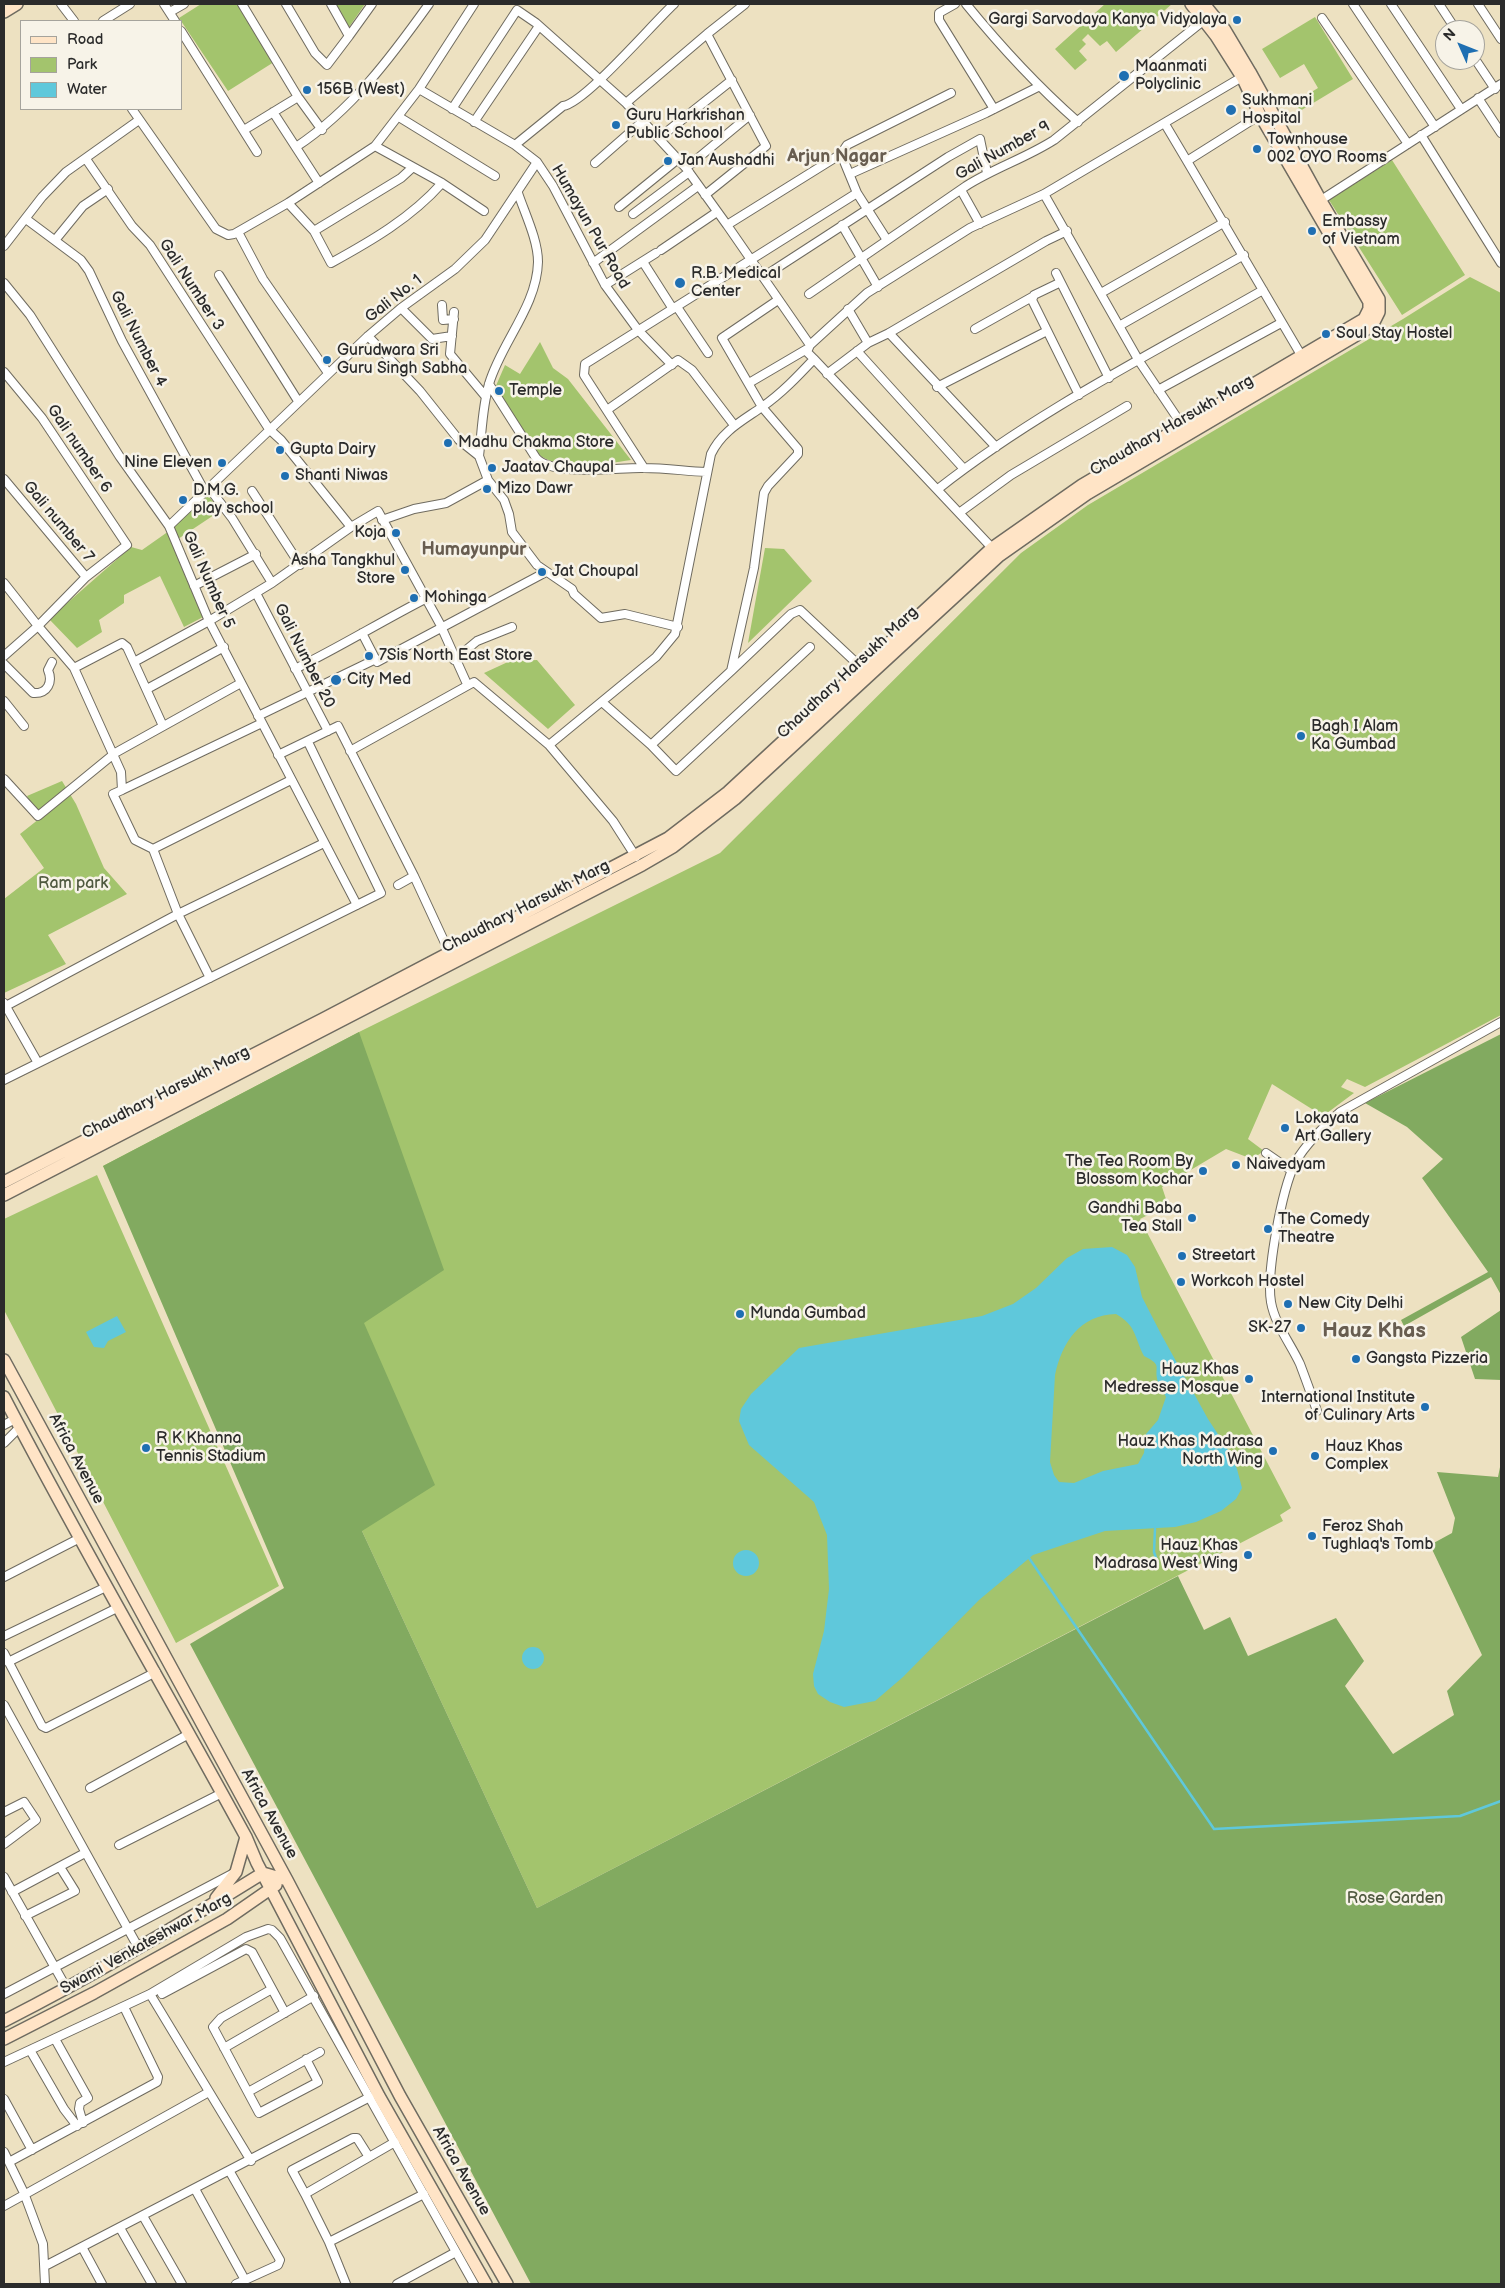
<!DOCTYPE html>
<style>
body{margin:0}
#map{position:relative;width:1505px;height:2288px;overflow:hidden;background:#ede1c1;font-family:"Balsamiq Sans",sans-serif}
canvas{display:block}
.frame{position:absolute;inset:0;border:5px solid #2b2b2b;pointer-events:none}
.legend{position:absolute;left:20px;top:20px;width:162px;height:90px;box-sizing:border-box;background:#f7f3e8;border:1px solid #a5a39c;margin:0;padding:6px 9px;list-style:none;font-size:15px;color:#2b2b2b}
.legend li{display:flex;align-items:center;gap:10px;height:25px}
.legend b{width:25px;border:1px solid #a5a39c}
.north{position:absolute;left:1435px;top:20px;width:50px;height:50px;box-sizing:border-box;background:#f7f3e8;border:1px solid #a5a39c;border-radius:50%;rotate:314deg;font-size:14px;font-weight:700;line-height:20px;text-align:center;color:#2b2b2b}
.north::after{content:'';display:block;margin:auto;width:18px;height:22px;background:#1f6fb2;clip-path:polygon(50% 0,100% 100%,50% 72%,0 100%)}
</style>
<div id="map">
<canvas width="1505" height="2288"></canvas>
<div class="frame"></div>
<ul class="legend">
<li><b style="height:6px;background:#ffe4c6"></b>Road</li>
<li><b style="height:14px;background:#a3c46d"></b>Park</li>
<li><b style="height:14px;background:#5fc8db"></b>Water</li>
</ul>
<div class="north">N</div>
</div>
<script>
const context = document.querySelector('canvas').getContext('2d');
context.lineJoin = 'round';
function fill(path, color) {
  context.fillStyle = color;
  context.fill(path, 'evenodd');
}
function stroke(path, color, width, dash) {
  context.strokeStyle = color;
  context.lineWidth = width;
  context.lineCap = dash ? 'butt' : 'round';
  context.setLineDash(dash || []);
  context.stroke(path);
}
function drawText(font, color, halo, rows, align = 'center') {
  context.font = font + ' "Balsamiq Sans",sans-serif';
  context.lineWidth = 5;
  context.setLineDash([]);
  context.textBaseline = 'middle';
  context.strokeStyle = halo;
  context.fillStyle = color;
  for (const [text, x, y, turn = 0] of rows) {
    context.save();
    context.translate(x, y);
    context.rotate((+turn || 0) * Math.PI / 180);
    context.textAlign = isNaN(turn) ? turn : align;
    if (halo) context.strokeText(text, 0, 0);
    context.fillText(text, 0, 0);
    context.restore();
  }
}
const green = new Path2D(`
 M201,4H238L274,62L228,91L179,18Z
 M334,4H365L347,30Z
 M1105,4H1172L1116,52L1107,41L1100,46L1088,34L1082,40L1086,44L1079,51L1087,60L1075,70L1055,49Z
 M1315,17L1353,79L1300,111L1295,102L1318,88L1304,64L1280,78L1262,49Z
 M1392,160L1465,275L1402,315L1329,200Z
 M1470,277L1501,293V1015L1365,1087L1347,1079L1341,1087L1354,1093L1323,1116L1272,1084L1248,1139L1264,1151L1252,1159L1226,1149L1162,1187L1168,1205L1140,1219L1291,1508L1280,1515L1283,1521L537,1908L362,1531L103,1166L359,1032L720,853L1021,553L1088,505L1403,319Z
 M540,342L553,368L568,379L631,460C604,464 558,472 537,453C526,444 504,402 495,388L505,365L520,374Z
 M207,494L220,511L178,539L172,527Z
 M169,531L205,616L184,627L160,576L124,595V603L99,620L102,632L77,648L49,619L131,547L142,550Z
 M765,548L784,549L812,581L748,643Z
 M537,660L575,705L548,729L484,673L510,661Z
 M62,781L76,804L104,868L127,894L48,935L66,964L4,993V899L44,868L20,834L39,819L27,796Z
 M97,1175L279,1586L176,1643L4,1310V1219Z`);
const forest = new Path2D(`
 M359,1032L444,1270L364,1323L435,1485L362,1531L537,1908L1178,1576L1204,1630L1230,1617L1248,1656L1336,1618L1364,1661L1345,1686L1393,1754L1454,1715L1447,1691L1482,1655L1430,1545L1452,1533L1455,1518L1437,1472L1498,1477L1501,1462V2284H531L190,1644L284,1588L103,1166Z
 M1501,1034V1295L1491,1277L1404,1326L1401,1320L1488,1272L1422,1178L1443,1159L1407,1127L1365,1103Z
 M1501,1310V1380L1475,1379L1461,1337Z`);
const water = new Path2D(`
 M1112,1247L1127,1255L1135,1267L1142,1297L1161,1334L1208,1419L1227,1448L1237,1469L1242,1488L1236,1499L1221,1511L1196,1522L1175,1527L1105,1531L1033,1555L979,1600L903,1677L875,1701L844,1707L830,1702L818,1694L814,1686L813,1674L824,1631L829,1589L827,1535L814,1502L749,1445L739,1421L741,1409L751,1394L799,1348L982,1316L1013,1304L1036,1288L1067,1258L1083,1249ZM1116,1314C1137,1326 1134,1337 1144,1356C1164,1366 1153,1366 1158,1382C1159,1387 1164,1392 1166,1397L1158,1420L1146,1434L1144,1453L1138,1464L1103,1471L1074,1483L1059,1482L1054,1475L1050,1462L1055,1375C1062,1342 1080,1315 1116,1314Z
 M117,1316L126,1332L108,1341L104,1348L94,1347L86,1332Z
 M733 1563a13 13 0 1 1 26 0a13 13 0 1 1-26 0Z
 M522 1658a11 11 0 1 1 22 0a11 11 0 1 1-22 0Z`);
const stream = new Path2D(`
 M1155,1529L1154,1552L1158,1564
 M1029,1558L1214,1829L1460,1816L1501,1801`);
const street = new Path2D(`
 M61,4L74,21
 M164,4L175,21
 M242,4L298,97L322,130
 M286,4L315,53L327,65L349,36
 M331,4L349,36L372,4
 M955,4L939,13V20L994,109
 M966,4C1001,47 1036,85 1078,122
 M1353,4L1435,127
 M1391,4L1461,109
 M1439,4L1456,30
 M1478,4L1501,39
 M170,12L184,4
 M1322,18L1408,144
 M103,21L130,4
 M181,31L257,152
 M1475,59L1495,89
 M419,89L515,145L537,162L553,186L605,285L638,330L672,365
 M1478,98L1501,133
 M626,103L707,34L745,4
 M132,109L216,229L228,235L234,234L288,203L375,146L419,89L474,4
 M452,109L517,10L536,23L626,103L686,168L727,225
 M273,112L319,183
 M1260,115L1187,161L1304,360
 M399,117L495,176
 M474,122L539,26
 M1165,124L1187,161
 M244,130L298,97
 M1421,135L1501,263
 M659,138L732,80
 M515,145L563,106C585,103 653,23 674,4
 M375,146L442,183L484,211
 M296,147C352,110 391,57 429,4
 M86,159L132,226L150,245L269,429L281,440L351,527
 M595,163L643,121
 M686,168L750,115
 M850,174L986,113L1038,87
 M961,190L980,224
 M1044,194L1139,361L1184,428
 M705,195L766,146L707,34
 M1318,202L1501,84
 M288,203L314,231L331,263C371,241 411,218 442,183
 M619,207L678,159
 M633,214L689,172
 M26,219L81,260L89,271L122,341L205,492
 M842,225L878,287
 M314,231L401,178L413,167
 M238,232L263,279L328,373
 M56,239L83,206L108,189
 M887,240L857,193L841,154L847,145L951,93
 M4,246L42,197L66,172L139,120
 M661,250L717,212
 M643,262L673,309
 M593,263L698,186
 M1056,273L1109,378
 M219,275L298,401
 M763,277L948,157L980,139L987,173
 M4,283L30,315L120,457L169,526L209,621L357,905
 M1059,283L1034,295L1032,300L1079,395
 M605,285L656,253
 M1101,293L1225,222
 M809,294L966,186C994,168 1026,158 1054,140L1203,21
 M778,300L722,338L762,407L798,449V454L768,486L764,493L754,568L731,671L651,745L676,771L810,647
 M442,305L443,320L454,319
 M677,307L708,353
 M401,308L432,339L452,336
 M848,309L868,343
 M454,312L450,354L486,397
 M1119,326L1244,255
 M975,329L1032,297
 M889,333L996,447
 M368,336L420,391L459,440L479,456L488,480L504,500L509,514L512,532L537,565L572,589L574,594L601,618L625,614L678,627
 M810,345L727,225L841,154
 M857,351L964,469
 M814,359L807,352L810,345L867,293L970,228L1044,194L1242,77
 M4,372L42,418L127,545L86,577
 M827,374L868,343L889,333L1046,241L1067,231
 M749,383L807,349
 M489,384L536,458C553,477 620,467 644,468C665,468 685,471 706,472
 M937,387L1047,331
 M1158,390L1281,323
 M607,410L678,360L692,370L734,425
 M479,456C482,432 482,408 489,384C501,343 537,306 538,262C538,240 525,214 518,193
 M644,468L584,375L585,364L857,193
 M4,479L86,577L38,626L4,583
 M938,489C1037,411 1153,353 1263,290
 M252,491L300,565
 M959,513L1011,475L1127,406
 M382,520L414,509L446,503L488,480
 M169,526L368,336L401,308L455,269L485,240L537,162
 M272,583L351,527L378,511L440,624L467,684
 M194,586L256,554
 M256,593L328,731
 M362,633L377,662L546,572
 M4,656L38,626L74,668L121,772L122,790L113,794L135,840L153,849L178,914L210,978
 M454,660L477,641L512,627
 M134,662L209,621L272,583L232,518L209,488
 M4,664L33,693C48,694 53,682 48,670L52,662
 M74,668L122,643L127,647L163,726
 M295,669C340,647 382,621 427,598
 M731,671L791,614L800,610L864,670
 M147,689L224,647
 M4,701L24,726
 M602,702L651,745
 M258,716L376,659
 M350,751L474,682L549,745
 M278,755L338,726L414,876L451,956
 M4,779L38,816L115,753L241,683
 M122,790L262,723
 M153,849L291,780
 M636,857L613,821L549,745L656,657L675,634L711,454C722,431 742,421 762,407C782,393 798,376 814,359L994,550
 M398,885L414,876
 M4,1003L38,1063
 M4,1007L178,914L324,843
 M4,1080L381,893L308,742
 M1266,1153L1292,1171
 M1317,1411C1312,1396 1306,1380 1300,1364C1291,1344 1275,1325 1271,1302C1266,1272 1282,1190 1295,1163C1304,1146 1326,1124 1340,1112L1501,1022
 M4,1425L15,1419
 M4,1443L20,1427
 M4,1577L80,1538
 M4,1636L106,1587
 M4,1653L42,1726L46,1728L156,1672
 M8,1662L117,1608
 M4,1705L138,1947
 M90,1788L189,1734
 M4,1812L24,1802L36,1820L4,1844
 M119,1845L222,1793
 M4,1877L67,1989
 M12,1892L85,1853
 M25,1916L75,1891L60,1867
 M272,1989L221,2018L213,2027L259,2113L318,2082L306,2059
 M4,1994L232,1874
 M150,1994L251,2161
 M162,1994L246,1949L252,1952L285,2013
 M55,2039L88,2098L80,2103L79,2109L83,2123
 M224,2048L314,1996
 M30,2050L64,2109L77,2126
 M4,2062L150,1994L246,1937L268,1929L272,1930L280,1938L474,2284
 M248,2092L320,2052
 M4,2099L32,2150
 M4,2152L24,2193L43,2244L45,2284
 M9,2162L157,2082L158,2077L124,2007
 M230,2172L280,2260L278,2265L236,2284
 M195,2189L245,2280
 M305,2194L292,2170L353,2138H357L369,2157
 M4,2206L209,2092
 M143,2216L182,2284
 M120,2228L152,2284
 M329,2242L424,2194
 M82,2247L102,2284
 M45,2266L370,2097
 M346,2284L329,2242L305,2194L395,2142
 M397,2284L456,2252`);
const secondary = new Path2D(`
 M4,12L17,4
 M4,1182L323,1019L668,838L728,792L992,548L1082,485L1364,319L1369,309V302L1260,115L1242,77L1216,36L1191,4
 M4,1195L642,865L673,847L735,799L999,556L1087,494L1372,326L1379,312V299L1321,201L1250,72L1225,30L1204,4
 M4,1360L287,1880L400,2096L507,2284
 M4,1397C81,1546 166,1690 246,1837L257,1863L379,2096L486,2284
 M216,1898L236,1872L246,1837
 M4,2021C92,1976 178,1926 263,1873L287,1880
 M4,2039L94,1993L227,1919L276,1885`);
const markers = [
 [1237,20,5,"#1f6fb2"],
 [1124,76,6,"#1f6fb2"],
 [307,90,5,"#1f6fb2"],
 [1231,110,6,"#1f6fb2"],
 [616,125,5,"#1f6fb2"],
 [1257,149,5,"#1f6fb2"],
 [668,161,5,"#1f6fb2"],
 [1312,231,5,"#1f6fb2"],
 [680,283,6,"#1f6fb2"],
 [1326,334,5,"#1f6fb2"],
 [327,360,5,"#1f6fb2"],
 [499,391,5,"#1f6fb2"],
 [448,443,5,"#1f6fb2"],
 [280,450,5,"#1f6fb2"],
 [222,463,5,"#1f6fb2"],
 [492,468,5,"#1f6fb2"],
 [285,476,5,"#1f6fb2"],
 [487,489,5,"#1f6fb2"],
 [183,500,5,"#1f6fb2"],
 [396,533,5,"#1f6fb2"],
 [405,570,5,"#1f6fb2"],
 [542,572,5,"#1f6fb2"],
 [414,598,5,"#1f6fb2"],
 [369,656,5,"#1f6fb2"],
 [336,680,6,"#1f6fb2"],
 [1301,736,5,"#1f6fb2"],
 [1285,1128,5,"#1f6fb2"],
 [1236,1165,5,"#1f6fb2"],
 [1203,1171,5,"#1f6fb2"],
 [1192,1218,5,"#1f6fb2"],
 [1268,1229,5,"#1f6fb2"],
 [1182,1256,5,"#1f6fb2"],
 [1181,1282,5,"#1f6fb2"],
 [1288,1304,5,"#1f6fb2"],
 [740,1314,5,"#1f6fb2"],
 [1301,1328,5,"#1f6fb2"],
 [1356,1359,5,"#1f6fb2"],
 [1249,1379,5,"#1f6fb2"],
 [1425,1407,5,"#1f6fb2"],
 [146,1448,5,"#1f6fb2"],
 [1273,1451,5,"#1f6fb2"],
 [1315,1456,5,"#1f6fb2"],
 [1312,1536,5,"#1f6fb2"],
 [1248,1555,5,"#1f6fb2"]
];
const poiNames = [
 ["Gargi Sarvodaya Kanya Vidyalaya",1227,20,"right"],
 ["Maanmati",1135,67],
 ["Polyclinic",1135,85],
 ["156B (West)",317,90],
 ["Sukhmani",1242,101],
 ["Hospital",1242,119],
 ["Guru Harkrishan",626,116],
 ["Public School",626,134],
 ["Townhouse",1267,140],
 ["002 OYO Rooms",1267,158],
 ["Jan Aushadhi",678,161],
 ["Embassy",1322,222],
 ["of Vietnam",1322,240],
 ["R.B. Medical",691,274],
 ["Center",691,292],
 ["Soul Stay Hostel",1336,334],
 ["Gurudwara Sri",337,351],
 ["Guru Singh Sabha",337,369],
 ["Temple",509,391],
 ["Madhu Chakma Store",458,443],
 ["Gupta Dairy",290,450],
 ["Nine Eleven",212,463,"right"],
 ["Jaatav Chaupal",502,468],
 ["Shanti Niwas",295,476],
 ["Mizo Dawr",497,489],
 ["D.M.G.",193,491],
 ["play school",193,509],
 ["Koja",386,533,"right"],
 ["Asha Tangkhul",395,561,"right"],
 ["Store",395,579,"right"],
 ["Jat Choupal",552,572],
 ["Mohinga",424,598],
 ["7Sis North East Store",379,656],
 ["City Med",347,680],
 ["Bagh I Alam",1311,727],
 ["Ka Gumbad",1311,745],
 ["Lokayata",1295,1119],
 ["Art Gallery",1295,1137],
 ["The Tea Room By",1193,1162,"right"],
 ["Blossom Kochar",1193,1180,"right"],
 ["Naivedyam",1246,1165],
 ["Gandhi Baba",1182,1209,"right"],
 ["Tea Stall",1182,1227,"right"],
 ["The Comedy",1278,1220],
 ["Theatre",1278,1238],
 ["Streetart",1192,1256],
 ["Workcoh Hostel",1191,1282],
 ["New City Delhi",1298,1304],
 ["Munda Gumbad",750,1314],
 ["SK-27",1291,1328,"right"],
 ["Gangsta Pizzeria",1366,1359],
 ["Hauz Khas",1239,1370,"right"],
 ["Medresse Mosque",1239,1388,"right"],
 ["International Institute",1415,1398,"right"],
 ["of Culinary Arts",1415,1416,"right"],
 ["R K Khanna",156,1439],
 ["Tennis Stadium",156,1457],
 ["Hauz Khas Madrasa",1263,1442,"right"],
 ["North Wing",1263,1460,"right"],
 ["Hauz Khas",1325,1447],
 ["Complex",1325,1465],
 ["Feroz Shah",1322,1527],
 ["Tughlaq's Tomb",1322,1545],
 ["Hauz Khas",1238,1546,"right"],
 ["Madrasa West Wing",1238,1564,"right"]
];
const streetNames = [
 ["Gali Number 9",1003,151,-29],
 ["Humayun Pur Road",590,227,60],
 ["Gali Number 3",191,285,57],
 ["Gali No. 1",394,299,-38],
 ["Gali Number 4",138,339,63],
 ["Chaudhary Harsukh Marg",1172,426,-30],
 ["Gali number 6",79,449,56],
 ["Gali number 7",58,522,50],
 ["Gali Number 5",208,580,66],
 ["Gali Number 20",304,656,63],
 ["Chaudhary Harsukh Marg",848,673,-43],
 ["Chaudhary Harsukh Marg",526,907,-27],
 ["Chaudhary Harsukh Marg",166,1093,-27],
 ["Africa Avenue",76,1459,62],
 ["Africa Avenue",269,1814,61],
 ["Swami Venkateshwar Marg",146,1944,-29],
 ["Africa Avenue",461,2171,60]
];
const parkNames = [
 ["Ram park",73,884],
 ["Rose Garden",1395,1899]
];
const neighbourhoodNames = [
 ["Arjun Nagar",837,157],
 ["Humayunpur",474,550]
];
const districtNames = [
 ["Hauz Khas",1374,1332]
];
fill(green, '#a3c46d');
fill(forest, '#82aa60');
fill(water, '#5fc8db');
stroke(stream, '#5fc8db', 2.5);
stroke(street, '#6f6b60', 10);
stroke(secondary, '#6f6b60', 14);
stroke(street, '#fff', 8);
stroke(secondary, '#ffe4c6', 11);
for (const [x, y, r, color] of markers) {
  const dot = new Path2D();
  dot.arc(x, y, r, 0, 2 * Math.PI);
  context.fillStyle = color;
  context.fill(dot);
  stroke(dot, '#f7f3e8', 2);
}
drawText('16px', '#2b2b2b', '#f7f3e8', poiNames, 'left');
drawText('16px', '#2b2b2b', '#f7f3e8', streetNames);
drawText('16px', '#4f593f', '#f7f3e8', parkNames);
drawText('bold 18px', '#685d50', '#f7f3e8', neighbourhoodNames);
drawText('bold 21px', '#685d50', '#f7f3e8', districtNames);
</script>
